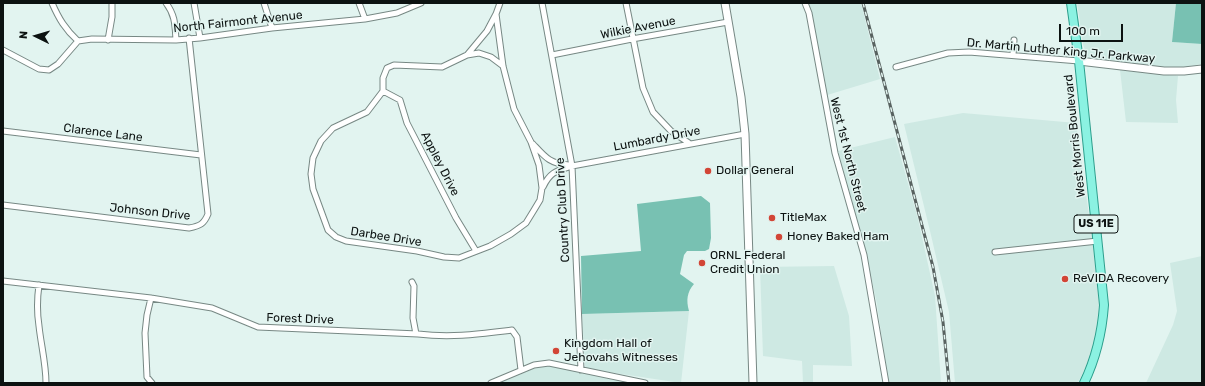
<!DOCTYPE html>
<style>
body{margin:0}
#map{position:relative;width:1205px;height:386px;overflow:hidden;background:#e2f4f0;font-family:Rubik,sans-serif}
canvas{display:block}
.frame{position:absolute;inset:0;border:4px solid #0c1211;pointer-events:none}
.north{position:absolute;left:16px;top:16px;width:40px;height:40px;-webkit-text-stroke:3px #e2f4f0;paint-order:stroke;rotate:275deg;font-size:11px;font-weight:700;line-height:16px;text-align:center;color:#0c1211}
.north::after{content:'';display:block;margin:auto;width:14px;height:18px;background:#0c1211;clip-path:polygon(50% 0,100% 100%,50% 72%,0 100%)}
.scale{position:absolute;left:1059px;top:24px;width:64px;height:18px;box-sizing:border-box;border:2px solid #0c1211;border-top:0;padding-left:5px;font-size:12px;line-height:14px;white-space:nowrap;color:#0c1211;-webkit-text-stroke:3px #e2f4f0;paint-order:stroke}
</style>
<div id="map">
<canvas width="1205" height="386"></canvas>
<div class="frame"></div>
<div class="north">N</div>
<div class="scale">100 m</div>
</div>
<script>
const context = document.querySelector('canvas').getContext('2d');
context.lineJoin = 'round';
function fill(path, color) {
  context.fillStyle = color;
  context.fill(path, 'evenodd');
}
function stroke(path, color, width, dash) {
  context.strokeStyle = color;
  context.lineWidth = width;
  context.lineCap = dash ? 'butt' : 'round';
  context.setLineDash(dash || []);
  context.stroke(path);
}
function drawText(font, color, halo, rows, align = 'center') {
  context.font = font + ' Rubik,sans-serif';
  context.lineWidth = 3;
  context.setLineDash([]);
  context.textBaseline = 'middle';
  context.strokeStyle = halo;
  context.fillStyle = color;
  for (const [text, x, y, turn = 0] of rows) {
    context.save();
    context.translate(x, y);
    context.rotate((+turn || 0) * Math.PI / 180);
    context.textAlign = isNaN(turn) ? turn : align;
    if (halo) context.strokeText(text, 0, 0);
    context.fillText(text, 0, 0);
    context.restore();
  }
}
const built = new Path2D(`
 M805,3H861L880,79L824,96Z
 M1077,3H1176L1172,42L1202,44V64L1176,68L1158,67L1118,62L1117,61L1090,58L1086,54L1083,44Z
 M1120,70L1178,76L1176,100L1178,123L1126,122Z
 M963,113L1076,123L1092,236L1099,304L1096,336L1089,360L1078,383H955L949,312L930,231L904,124Z
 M895,137L918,219L935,296L941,383H888L877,304L863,242L838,151Z
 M1202,256V383H1146L1173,325L1177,311L1170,263Z
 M834,266L849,316L852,366L813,365V383H803L802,361L763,356L760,267Z
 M689,311L681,383L588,369L585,366L582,314Z
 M541,364L646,383H491Z`);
const forest = new Path2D(`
 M1176,3H1202V44L1172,42Z
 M701,196L710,203L711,238L709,249L705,251H687L684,255L680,274L694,284C687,292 686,300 689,311L582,314L581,256L641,251L637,204Z`);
const minor = new Path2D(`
 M52,3C59,19 65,29 78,41
 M166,3C175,15 175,24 176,40
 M194,3L200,38
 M264,3L272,28
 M359,3L365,19
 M500,3L496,14L503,66L514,109L531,142L539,165L542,188L540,200L534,210L526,223L511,234L490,246L459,258L444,257L417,251L346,241L336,237L328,230L313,189L311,174L313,158L321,141L333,128L367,112L383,91V78L387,68L394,65L442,67L467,55L479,53L491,57L503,66
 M542,3L572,166L581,370
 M626,3L643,88L653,112L671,131L689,143
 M805,3L809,13L835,153L864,255L886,383
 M108,40L112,17V3
 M78,41L92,39L176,40L200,38L272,28L365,19L397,13L421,3
 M3,50L39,69L49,70L58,64L78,41
 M467,55L487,31L496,14
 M552,55L632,39L728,22
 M1013,55L1014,40
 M896,67L948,53L969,52L1079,61
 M383,91L400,100L407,123L456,218L476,251
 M3,131L201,155
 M533,144C545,157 550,164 569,165
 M543,187C550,172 556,171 572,166L745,134
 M3,205L189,228C200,226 204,224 208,214L189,38
 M995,252L1098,241
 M3,281L151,298L212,308L258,327L418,334C452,338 479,334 512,330L517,337L521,370
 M412,282L414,286L413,318L416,334
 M39,285C37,299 37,313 39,326C41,345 46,364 46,383
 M151,298L147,315L145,333L147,377L152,383
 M491,383L534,365L549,363L645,383`);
const secondary = new Path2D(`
 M725,3L741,97L745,134L753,383
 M1079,61L1164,71H1184L1202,69`);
const primary = new Path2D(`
 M1071,3L1079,61L1104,305C1102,333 1096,358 1084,383`);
const rail = new Path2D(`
 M863,3L933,267L943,322L949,383`);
const markers = [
 [708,171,4,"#d24536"],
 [772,218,4,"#d24536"],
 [779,237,4,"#d24536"],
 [702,263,4,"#d24536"],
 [1065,279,4,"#d24536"],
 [556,351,4,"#d24536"]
];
const shields = [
 [1096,224,44]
];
const shieldNames = [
 ["US 11E",1096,224]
];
const streetNames = [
 ["North Fairmont Avenue",238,22,-6],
 ["Wilkie Avenue",638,28,-11],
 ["Dr. Martin Luther King Jr. Parkway",1061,51,5],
 ["Clarence Lane",103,133,7],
 ["West Morris Boulevard",1075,136,-96],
 ["Lumbardy Drive",657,139,-11],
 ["West 1st North Street",848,155,76],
 ["Appley Drive",440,164,63],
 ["Country Club Drive",563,210,-93],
 ["Johnson Drive",150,212,6],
 ["Darbee Drive",386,237,9],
 ["Forest Drive",300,319,2]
];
const poiNames = [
 ["Dollar General",716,171],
 ["TitleMax",780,218],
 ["Honey Baked Ham",787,237],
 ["ORNL Federal",710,256],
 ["Credit Union",710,270],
 ["ReVIDA Recovery",1073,279],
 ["Kingdom Hall of",564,344],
 ["Jehovahs Witnesses",564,358]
];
fill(built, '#cee9e3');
fill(forest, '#78c1b2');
stroke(minor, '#778884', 7);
stroke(secondary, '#778884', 9);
stroke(primary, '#2c9e8c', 10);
stroke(minor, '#fff', 5);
stroke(secondary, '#fff', 7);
stroke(primary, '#8bf2e2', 8);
stroke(rail, '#586260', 3);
stroke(rail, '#e2f4f0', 1.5, [4.5]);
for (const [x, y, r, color] of markers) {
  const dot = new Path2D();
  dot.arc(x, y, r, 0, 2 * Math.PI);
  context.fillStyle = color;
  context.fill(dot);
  stroke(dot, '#e2f4f0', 1.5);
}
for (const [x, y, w] of shields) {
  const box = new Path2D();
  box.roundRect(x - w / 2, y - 9, w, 18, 3);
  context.fillStyle = '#e2f4f0';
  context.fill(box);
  stroke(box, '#0c1211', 1);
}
drawText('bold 11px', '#0c1211', null, shieldNames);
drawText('12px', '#0c1211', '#e2f4f0', streetNames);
drawText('12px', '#0c1211', '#e2f4f0', poiNames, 'left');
</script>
